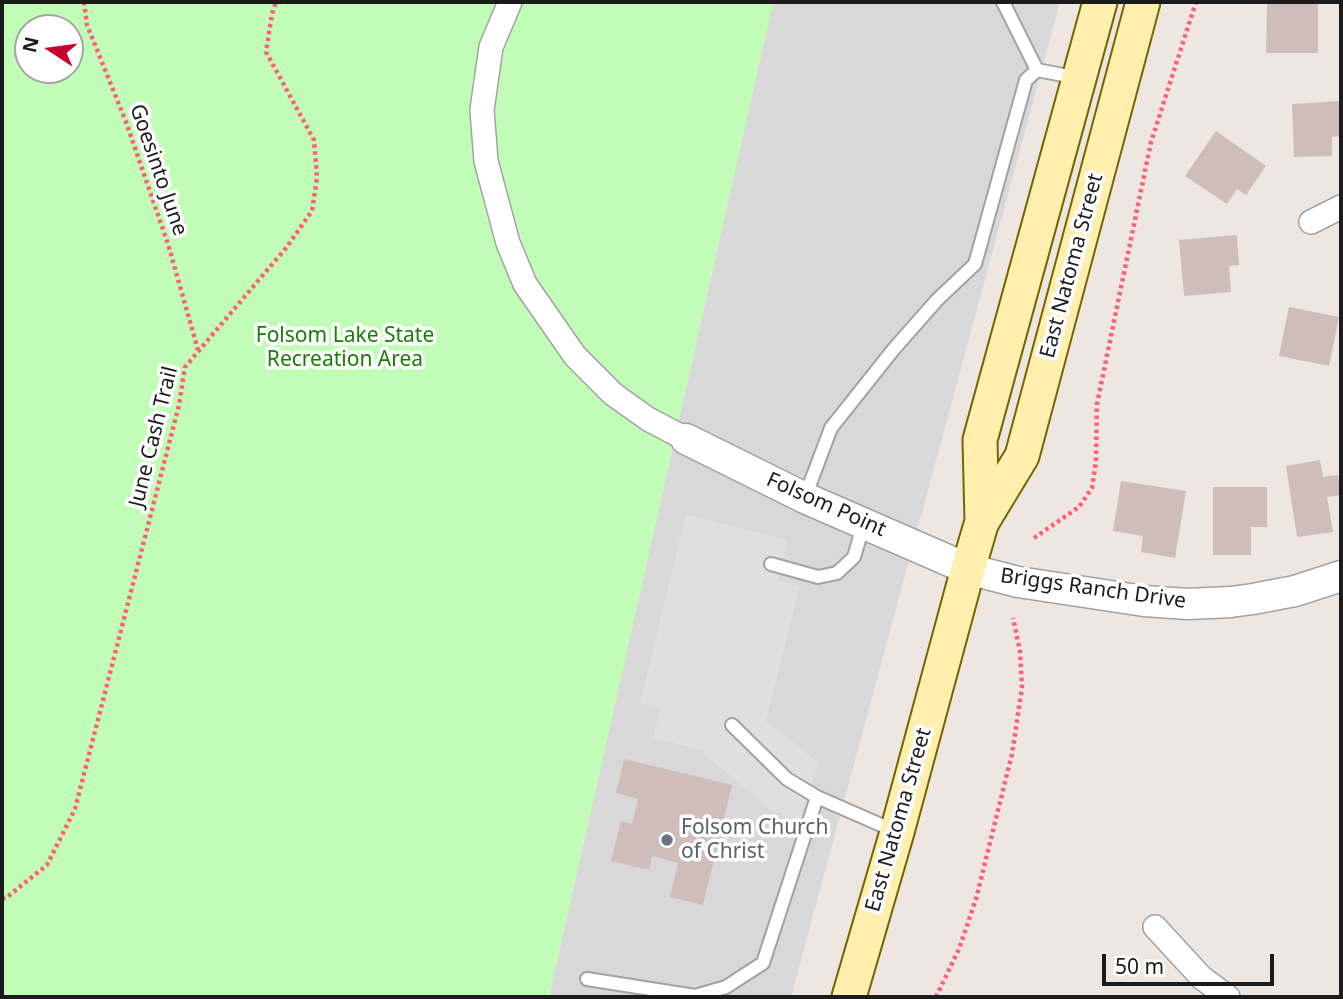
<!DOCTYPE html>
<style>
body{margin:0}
#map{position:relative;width:1343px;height:999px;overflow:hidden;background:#eee6e0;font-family:"Noto Sans",sans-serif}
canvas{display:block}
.frame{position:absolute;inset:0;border:4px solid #1b1b1b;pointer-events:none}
.north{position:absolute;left:14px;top:14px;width:70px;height:70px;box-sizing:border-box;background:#fff;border:2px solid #a4a4a4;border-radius:50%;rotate:283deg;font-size:19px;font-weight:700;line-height:28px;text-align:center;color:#1b1b1b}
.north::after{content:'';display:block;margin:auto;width:24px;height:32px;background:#c7002f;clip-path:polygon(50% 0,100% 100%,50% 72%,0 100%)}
.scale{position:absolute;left:1102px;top:954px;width:172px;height:32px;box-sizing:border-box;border:4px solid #1b1b1b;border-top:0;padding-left:9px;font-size:21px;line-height:24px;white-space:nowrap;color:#1b1b1b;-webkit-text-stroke:5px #fff;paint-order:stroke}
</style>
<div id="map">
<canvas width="1343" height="999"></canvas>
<div class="frame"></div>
<div class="north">N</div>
<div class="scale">50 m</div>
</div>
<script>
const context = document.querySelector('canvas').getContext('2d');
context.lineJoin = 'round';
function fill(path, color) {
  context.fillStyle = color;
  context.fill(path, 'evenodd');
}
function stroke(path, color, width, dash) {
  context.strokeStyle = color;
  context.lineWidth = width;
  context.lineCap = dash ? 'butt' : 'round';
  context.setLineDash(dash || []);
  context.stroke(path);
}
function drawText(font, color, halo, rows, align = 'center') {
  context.font = font + ' "Noto Sans",sans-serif';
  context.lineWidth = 7;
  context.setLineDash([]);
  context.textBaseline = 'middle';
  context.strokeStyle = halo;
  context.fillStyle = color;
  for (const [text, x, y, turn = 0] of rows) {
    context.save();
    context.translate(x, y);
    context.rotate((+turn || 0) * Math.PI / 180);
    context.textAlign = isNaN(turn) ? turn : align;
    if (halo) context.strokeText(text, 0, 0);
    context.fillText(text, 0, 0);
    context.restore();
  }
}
const residential = new Path2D(`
 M773,2H1060L791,997H549Z`);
const park = new Path2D(`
 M2,2H773L549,997H2ZM28,28H70V70H28Z`);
const parking = new Path2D(`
 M686,514L787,540L778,580L800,586L766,721L819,763L799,821L772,810L698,749L653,738L660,708L640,703Z`);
const building = new Path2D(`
 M1267,2L1318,3V53H1266Z
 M1340,101L1341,136L1332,137V156L1294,157L1292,104Z
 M1216,131L1266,166L1246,195L1237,189L1227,204L1185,176Z
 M1237,235L1239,265L1229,266L1231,292L1184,296L1179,240Z
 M1289,307L1339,317L1329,366L1279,356Z
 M1320,460L1323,477L1338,475L1341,495L1327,497L1333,532L1297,537L1286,466Z
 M1121,481L1186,491L1175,558L1141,552L1143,536L1113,531Z
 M1213,487H1267V527H1251V555H1213Z
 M624,759L732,785L703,905L670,897L678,863L652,856L649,870L611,861L621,821L632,824L638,799L616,793Z`);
const path = new Path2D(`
 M84,2L87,25L126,122L168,244L198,350
 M1034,538L1079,507L1092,488L1096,461L1097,404L1151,142L1196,2
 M2,899L6,898L47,865L75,809L179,405L185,367L286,248L312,211L317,178L314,140L266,52L272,14L276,2
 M936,997L959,949L976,899L1012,754L1022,688L1020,651L1013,618`);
const service = new Path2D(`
 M1003,2L1037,70
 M805,497L831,428L893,350L937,300L975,264L1026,80L1037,70L1079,78
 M771,564L818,577L837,573L854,557L864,523
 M732,725L787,779L817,797L897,832
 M587,979L695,996L726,987L763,963L817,797`);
const minor = new Path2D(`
 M510,2L491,47L482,110L486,161L508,243L525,284L575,356L613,394L648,419L686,439
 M1311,222L1341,207
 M1155,927L1202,978L1228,997`);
const tertiary = new Path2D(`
 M686,439L805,498L968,569L1018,582L1144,601L1188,604L1231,602L1253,599L1295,591L1341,576`);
const secondary = new Path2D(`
 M982,522L980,440L1100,2
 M849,997L897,832L968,569L980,528L982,522L1022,456L1143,2`);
const markers = [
 [667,840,7,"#6b7280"]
];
const streetNames = [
 ["Goesinto June",158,170,71],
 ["East Natoma Street",1072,266,-75],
 ["June Cash Trail",154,437,-76],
 ["Folsom Point",826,505,24],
 ["Briggs Ranch Drive",1093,589,8],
 ["East Natoma Street",899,820,-74]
];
const parkNames = [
 ["Folsom Lake State",345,336],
 ["Recreation Area",345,360]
];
const worshipNames = [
 ["Folsom Church",681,828],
 ["of Christ",681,852]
];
fill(residential, '#d9d8d8');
fill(park, '#c2fdb7');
fill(parking, '#dfdfdf');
fill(building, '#cebdb9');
stroke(service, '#a2a2a2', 16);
stroke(minor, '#a2a2a2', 26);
stroke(tertiary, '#a2a2a2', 33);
stroke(secondary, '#756600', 37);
stroke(path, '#ff6075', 4.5, [3.5, 3.5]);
stroke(service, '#fff', 12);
stroke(minor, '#fff', 23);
stroke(tertiary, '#fff', 30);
stroke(secondary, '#feefae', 33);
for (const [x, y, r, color] of markers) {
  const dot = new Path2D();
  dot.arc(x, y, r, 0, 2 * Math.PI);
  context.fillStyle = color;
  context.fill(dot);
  stroke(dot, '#fff', 2.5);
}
drawText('21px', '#1b1b1b', '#fff', streetNames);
drawText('21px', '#167f03', '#fff', parkNames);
drawText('21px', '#5b616d', '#fff', worshipNames, 'left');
</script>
